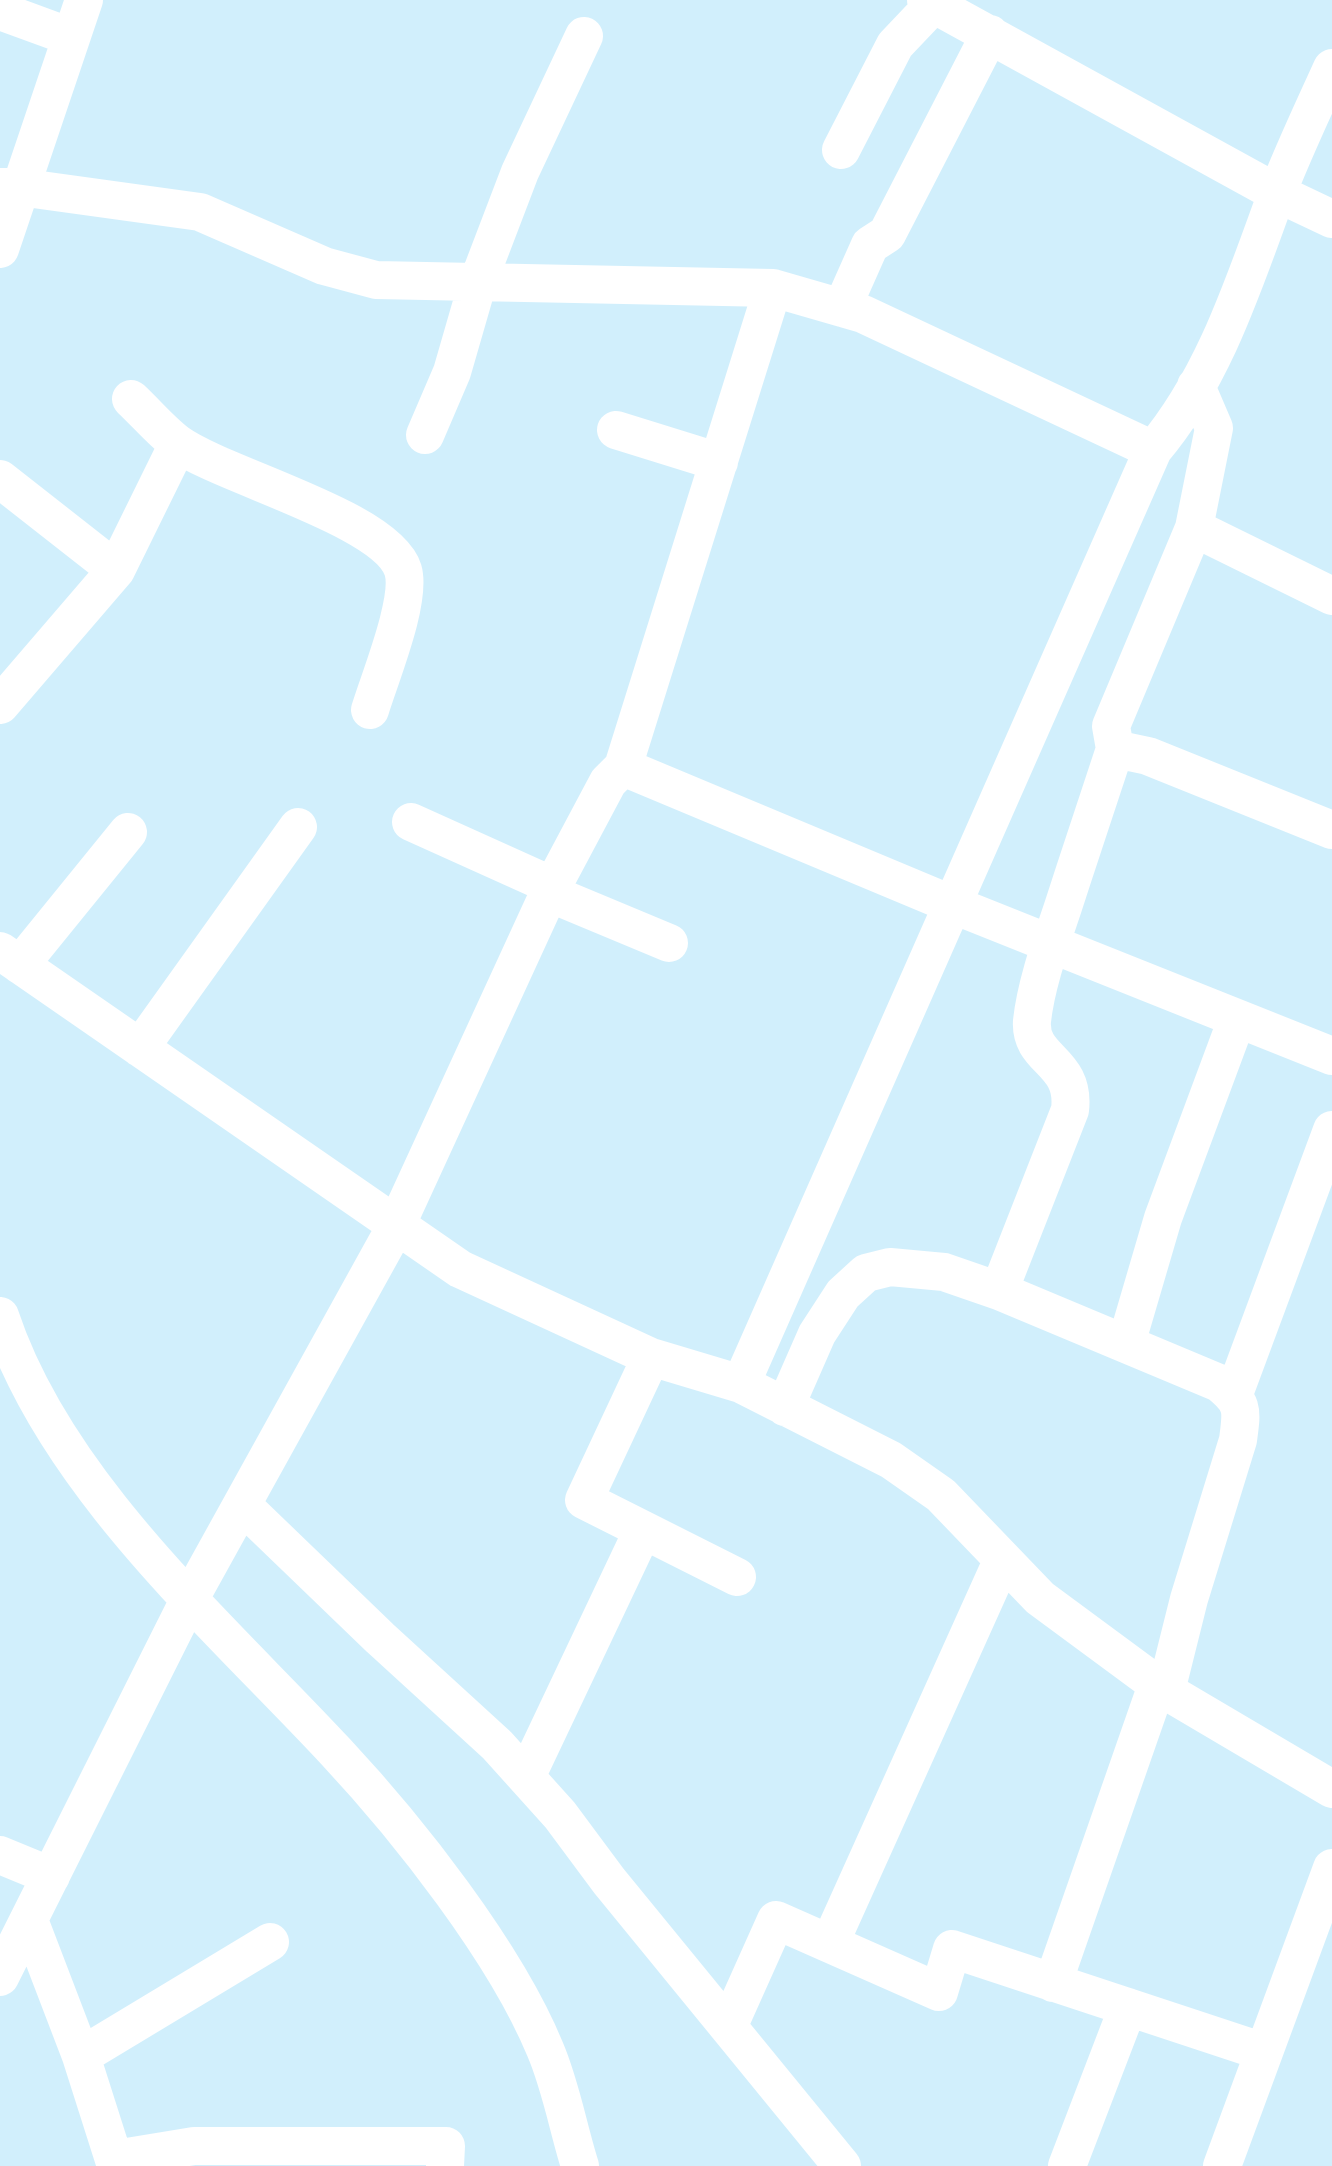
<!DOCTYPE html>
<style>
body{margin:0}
canvas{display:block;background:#d1effc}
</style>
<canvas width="1332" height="2166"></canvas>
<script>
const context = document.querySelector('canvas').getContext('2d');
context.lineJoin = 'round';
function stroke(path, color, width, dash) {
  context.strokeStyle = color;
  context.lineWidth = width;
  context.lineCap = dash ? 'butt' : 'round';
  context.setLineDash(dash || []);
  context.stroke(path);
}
const minor = new Path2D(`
 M926,0L1277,193L1332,219
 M0,11L71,37
 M841,150L895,45L934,4
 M0,187H19L200,212L324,266L376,280L773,288L863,314L1153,450
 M0,249L84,0
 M842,308L870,245L887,234L990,34
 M131,399C146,413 161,431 177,443C222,476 387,518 403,570C412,600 380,677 370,710
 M616,430L719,462
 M425,435L452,372L478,282L520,172L584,36
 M0,479L116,570
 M1194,528L1214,428L1196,386
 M0,705L116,570L178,444
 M1115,749L1148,756L1332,830
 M623,767L951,904L1332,1056
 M411,822L553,886
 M549,893L669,943
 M0,951L460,1269L651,1357L741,1384L891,1460L941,1495L1040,1598L1166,1691L1332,1789
 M20,965L128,832
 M140,1048L298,827
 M999,1291L1070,1110C1076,1060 1029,1061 1032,1021C1036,984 1051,943 1063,907C1080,854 1098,801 1115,749L1111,726L1194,528L1332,596
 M0,1316C56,1485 218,1625 336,1752C408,1829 505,1952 545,2049C561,2086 568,2128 580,2166
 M1126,1344L1163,1218L1237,1019
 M651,1357L584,1500L737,1577
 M741,1384L1153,450C1214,378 1244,283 1276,196C1293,152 1313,110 1332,68
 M1234,1394L1332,1130
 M785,1407L817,1334L843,1294L866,1273L890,1267L944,1272L999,1291L1219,1383C1244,1403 1242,1410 1238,1440L1189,1599L1166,1691
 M243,1506L380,1638L497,1745L560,1815L609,1881L842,2166
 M526,1777L643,1530
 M0,1855L51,1876
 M29,1920L81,2056L116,2166
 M830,1943L1002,1561
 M0,1977L189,1600L396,1226L549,893L608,782L623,767L773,288
 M1053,1983L1157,1685
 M729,2025L776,1920L939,1992L952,1949L1264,2052
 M81,2056L270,1942
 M115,2159L194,2146H446L445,2166
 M1067,2166L1128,2007
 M1222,2166L1332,1868`);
stroke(minor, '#fff', 38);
</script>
